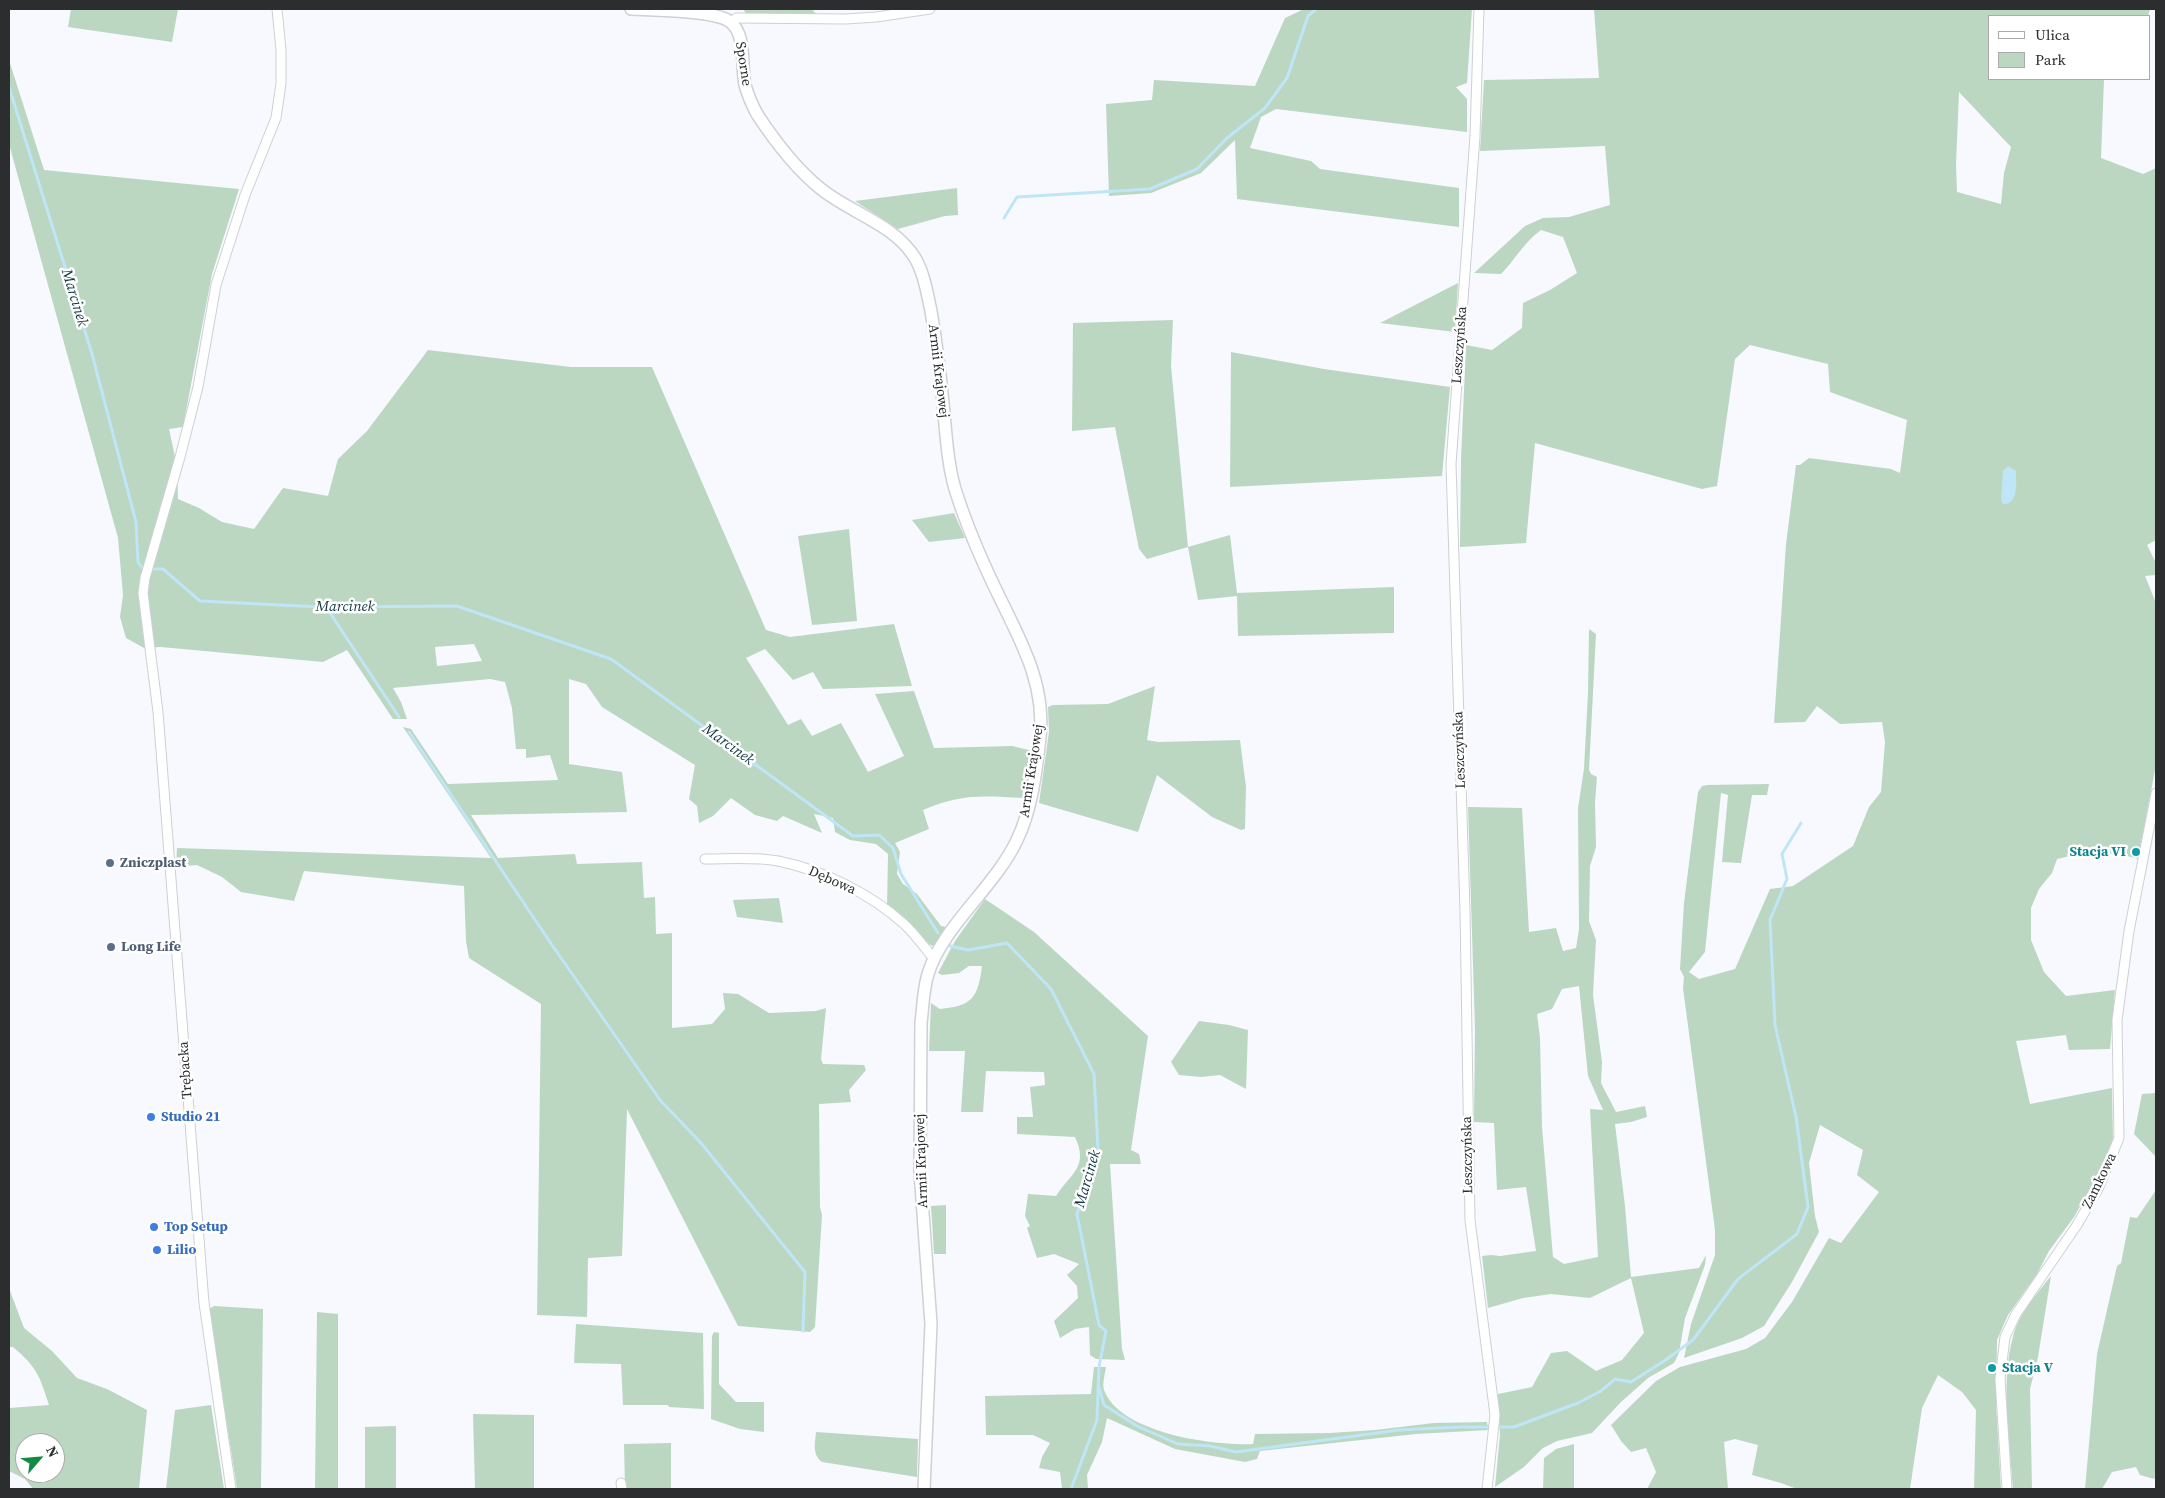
<!DOCTYPE html>
<meta charset="utf-8">
<style>
body{margin:0}
#map{position:relative;width:2165px;height:1498px;overflow:hidden;background:#f7f9fe;font-family:"Source Serif 4",serif}
canvas{display:block}
.frame{position:absolute;inset:0;border:10px solid #2c2d2f;pointer-events:none}
.legend{position:absolute;left:1988px;top:15px;width:162px;height:65px;box-sizing:border-box;background:#fff;border:1px solid #ababac;margin:0;padding:6px 9px;list-style:none;font-size:15px;color:#2c2d2f}
.legend li{display:flex;align-items:center;gap:10px;height:25px}
.legend b{width:25px;border:1px solid #ababac}
.north{position:absolute;left:15px;top:1433px;width:50px;height:50px;box-sizing:border-box;background:#fff;border:1px solid #ababac;border-radius:50%;rotate:63deg;font-size:14px;font-weight:700;line-height:20px;text-align:center;color:#2c2d2f}
.north::after{content:'';display:block;margin:auto;width:18px;height:22px;background:#118a45;clip-path:polygon(50% 0,100% 100%,50% 72%,0 100%)}
</style>
<div id="map">
<canvas width="2165" height="1498"></canvas>
<div class="frame"></div>
<ul class="legend">
<li><b style="height:6px;background:#fff"></b>Ulica</li>
<li><b style="height:14px;background:#bbd7c1"></b>Park</li>
</ul>
<div class="north">N</div>
</div>
<script>
const context = document.querySelector('canvas').getContext('2d');
context.lineJoin = 'round';
function fill(path, color) {
  context.fillStyle = color;
  context.fill(path, 'evenodd');
}
function stroke(path, color, width, dash) {
  context.strokeStyle = color;
  context.lineWidth = width;
  context.lineCap = dash ? 'butt' : 'round';
  context.setLineDash(dash || []);
  context.stroke(path);
}
function drawText(font, color, halo, rows, align = 'center') {
  context.font = font + ' "Source Serif 4",serif';
  context.lineWidth = 5;
  context.setLineDash([]);
  context.textBaseline = 'middle';
  context.strokeStyle = halo;
  context.fillStyle = color;
  for (const [text, x, y, turn = 0] of rows) {
    context.save();
    context.translate(x, y);
    context.rotate((+turn || 0) * Math.PI / 180);
    context.textAlign = isNaN(turn) ? turn : align;
    if (halo) context.strokeText(text, 0, 0);
    context.fillText(text, 0, 0);
    context.restore();
  }
}
const green = new Path2D(`
 M71,9H178L172,42L68,27Z
 M743,9H812L816,14L747,15Z
 M1304,9H1472L1467,83L1456,87L1467,99V132L1276,109L1261,117L1250,148L1311,161L1320,169L1459,188V227L1237,199L1235,140L1201,173L1151,193L1109,196L1106,104L1152,100L1154,80L1255,86L1285,18Z
 M1594,9H2150L2148,16H1989V79H2104L2101,158L2143,174L2156,168V540L2147,545L2156,563V575L2145,576L2156,603V765L2138,859C2110,851 2085,852 2057,859L2052,873L2039,889L2031,908V940L2044,972L2066,996L2115,990L2110,1049L2069,1050L2066,1035L2016,1041L2030,1104L2112,1088L2113,1139L2098,1175L2074,1217L2049,1251L2037,1274L2008,1315L1997,1340L1996,1403L2001,1489H1974L1976,1410L1962,1392L1938,1375L1922,1408L1910,1489H1797L1781,1483L1752,1475L1758,1445L1735,1439L1724,1442L1728,1489H1647L1656,1472L1646,1448L1631,1452L1621,1441L1611,1425L1656,1381L1680,1367L1746,1349L1765,1338L1792,1302L1829,1238L1841,1243L1879,1192L1857,1175L1863,1150L1820,1125L1809,1163L1815,1216L1819,1232L1792,1282L1764,1326L1742,1338L1684,1358L1691,1324L1715,1255V1230L1683,988L1684,977L1680,969L1684,903L1698,792L1702,786L1707,785L1769,784L1767,795H1752L1741,863L1722,862L1728,795L1721,793L1705,952L1689,972L1699,979L1735,969L1770,889L1793,886L1853,846L1869,807L1881,792L1885,742L1882,722L1840,724L1817,706L1805,722L1774,723L1786,544L1796,465H1800L1809,458L1891,469L1900,473L1907,420L1830,392L1828,364L1750,345L1735,359L1717,486L1702,489L1535,443L1526,543L1460,547L1461,459L1466,345L1492,350L1522,328L1523,303L1550,290L1577,273L1563,237L1541,230C1524,242 1515,260 1501,274L1474,273L1525,226L1543,218L1569,217L1610,205L1605,146L1480,151L1484,80L1599,78ZM1959,92L2011,147L2004,173L2001,204L1957,192L1956,164Z
 M9,60L44,170L239,189L212,274L183,427L169,429L177,466L178,499L199,508L222,522L254,529L283,488L328,496L338,459L367,431L428,350L571,367H652L766,630L790,637L894,624L912,686L823,689L813,672L793,680L765,649L746,658L788,725L801,719L812,736L841,723L868,772L904,756L875,694L914,691L934,748L1012,746L1033,751L1024,798C982,796 963,793 923,810L929,829L895,843L900,852L897,874L903,884L917,894L941,926L946,927L933,946C924,942 922,936 916,929C907,920 898,912 887,907L888,854L876,844L850,840L835,832L833,818L814,814L822,833L783,816L777,821L755,815L731,798L713,816L699,823L697,806L689,799L695,765L602,707L586,684L569,679V764L622,772L627,812L471,815L498,858L575,854L577,864L642,862L644,898L655,897L656,934L672,933V1028L712,1024L725,1009L723,993L738,994L769,1013L816,1011L826,1008L821,1059L823,1064L864,1065L866,1070L849,1090L851,1102L819,1104L820,1207L822,1215L815,1327L810,1332L738,1326L627,1109L622,1256L588,1258L587,1317L537,1315L541,1004L469,958L466,941L464,886L304,871L294,901L241,892L222,877L197,865L176,867L177,848L491,858L403,727L411,729L448,784L558,780L550,755L526,758V749H516L512,708L505,682L490,679L393,688L401,702L407,719H393L347,650L323,662L161,647L144,648L126,638L120,617L123,595L118,538L9,144ZM474,644L482,661L437,666L435,647Z
 M957,188L958,215L945,216L898,229L855,201Z
 M1458,283L1455,332L1380,323Z
 M1173,320L1171,366L1188,547L1230,535L1237,593L1394,587V633L1238,636L1237,596L1198,600L1188,547L1147,559L1139,549L1115,427L1072,431L1073,323Z
 M1231,352L1324,369L1450,387L1442,476L1230,487Z
 M954,513L965,538L929,542L912,520Z
 M849,529L857,621L812,625L798,536Z
 M1589,629L1596,634L1589,770L1591,774L1597,777L1595,803L1596,847L1590,866L1589,921L1596,940L1593,995L1602,1062L1601,1083L1616,1112L1645,1106L1647,1117L1631,1122L1615,1124L1625,1206L1631,1277L1699,1268L1706,1255L1705,1265L1685,1318L1679,1353L1674,1363L1648,1378L1621,1402L1592,1433L1557,1441L1543,1448L1524,1467L1495,1487L1500,1435L1498,1394L1532,1387L1551,1353L1567,1351L1596,1371L1622,1360L1644,1333L1631,1278L1590,1298L1551,1294L1523,1298L1488,1308L1482,1256L1491,1255L1500,1256L1536,1251L1526,1187L1497,1190L1494,1123L1474,1122L1475,1029L1468,807L1522,808L1529,932L1556,928L1563,951L1576,948L1579,929L1578,808L1584,769L1588,693ZM1579,986L1588,1076L1603,1110L1590,1109L1598,1257L1564,1264L1553,1257L1542,1127L1540,1038L1537,1014L1552,1009L1562,989Z
 M1155,686L1147,740L1158,742L1240,740L1246,787L1245,829L1241,830L1212,817L1157,775L1138,832L1039,803L1049,732L1048,707L1053,705L1108,704Z
 M779,898L783,923L737,917L733,900Z
 M985,899L1034,932L1148,1036L1131,1150L1139,1154L1141,1164H1110L1122,1349L1125,1360L1096,1359L1090,1355L1089,1327L1075,1329L1060,1338L1054,1321L1078,1298L1077,1286L1067,1275L1079,1264L1054,1254L1037,1258L1027,1228L1030,1226L1025,1216L1028,1194L1056,1196C1071,1173 1089,1167 1075,1137L1017,1134V1117H1033L1030,1087L1045,1085L1044,1072L986,1071L983,1112H961L965,1051H929L931,1003L940,1009C972,1006 978,998 982,966H969L959,973L942,975L938,973L955,941Z
 M1199,1021L1229,1025L1248,1030L1246,1089L1220,1075L1201,1077L1179,1075L1171,1062Z
 M2156,1093V1157L2134,1134L2142,1094Z
 M2156,1190V1476L2154,1479L2140,1475L2136,1467L2112,1472L2102,1489H2085L2097,1354L2117,1266L2121,1263L2130,1217L2137,1218Z
 M946,1205V1254H934L931,1206Z
 M2051,1276L2038,1357L2030,1389L2032,1489H2013C2010,1443 2000,1381 2013,1337C2019,1313 2036,1295 2051,1276Z
 M9,1288L24,1328L52,1351L77,1378L107,1389L147,1410L139,1489H33L25,1479L9,1471V1408L49,1405C40,1377 37,1367 13,1347H9ZM25,1443H55V1473H25Z
 M214,1306L263,1309L261,1489H237L209,1309Z
 M317,1312L338,1314V1489H315Z
 M576,1324L703,1333L704,1409L669,1407L668,1405H623L621,1364L574,1363Z
 M714,1332L719,1333V1384L736,1402H764V1432L740,1429L711,1419L712,1336Z
 M1094,1367H1106C1105,1374 1102,1384 1104,1390C1120,1433 1213,1446 1253,1444L1255,1434L1330,1433L1375,1430L1434,1423L1487,1422L1488,1430L1416,1434L1260,1451L1257,1459L1245,1462L1175,1449L1107,1418L1102,1442L1087,1475L1088,1489H1062L1060,1472L1039,1468L1042,1457L1050,1443L1033,1435H986L985,1396L1091,1394Z
 M211,1405L224,1489H166L175,1410Z
 M473,1414L534,1415V1489H475Z
 M396,1426V1489H365V1427Z
 M816,1432L918,1439L917,1477L822,1462C812,1454 815,1444 816,1432Z
 M671,1443V1489H625L624,1444Z
 M1574,1444V1489H1543L1544,1458L1556,1449Z`);
const water = new Path2D(`
 M2008,466L2016,471C2016,482 2019,505 2003,504L2001,500L2003,471Z`);
const stream = new Path2D(`
 M9,87L92,354L136,522L138,562L143,569H163L200,601L321,607L457,606L611,659L853,836L879,835L893,848L901,874L938,933
 M1004,218L1017,197L1150,189L1197,169L1227,138L1265,108L1287,78L1308,16L1316,9
 M326,607L399,717
 M409,732L552,945L660,1100L701,1143L805,1272L803,1331
 M950,946L968,950L1007,943L1051,989L1094,1074L1098,1149L1077,1214L1099,1325L1106,1331L1099,1367L1097,1420L1071,1489
 M1098,1384L1104,1405L1137,1426L1178,1444L1210,1446L1236,1452L1399,1430L1460,1427H1514L1578,1403L1601,1391L1615,1379L1631,1382L1664,1361L1693,1340L1738,1279L1797,1234L1808,1207L1796,1117L1775,1025L1770,920L1787,879L1782,854L1801,823`);
const minor = new Path2D(`
 M1479,9L1475,136L1451,464L1465,911L1470,1220L1495,1415L1487,1489
 M736,18L846,19L876,17L930,9
 M705,859C729,859 755,857 778,861C823,870 871,894 904,924C915,934 925,948 934,959
 M621,1483L622,1489
 M231,1489L204,1303L158,712L143,593L145,578L180,457L198,387L216,285L245,195L276,118L281,84V50L277,9
 M2007,1489L2000,1379L2005,1337L2016,1314L2077,1225L2099,1187L2119,1138L2117,1020L2129,931L2156,793`);
const tertiary = new Path2D(`
 M631,9C652,10 713,10 729,21C747,33 741,67 745,85C748,95 752,105 757,114C774,140 796,169 821,189C851,213 894,224 915,258C924,273 927,293 931,311C936,341 940,372 943,403C946,432 947,461 955,489C966,524 981,559 997,592C1020,640 1046,683 1040,738C1036,772 1032,809 1017,840C995,887 942,927 928,974C923,990 923,1007 921,1023L920,1172L931,1324L924,1489`);
const markers = [
 [2136,852,5,"#0f9aa8"],
 [110,863,5,"#5c6f8a"],
 [111,947,5,"#5c6f8a"],
 [151,1117,5,"#3f7fe0"],
 [154,1227,5,"#3f7fe0"],
 [157,1250,5,"#3f7fe0"],
 [1992,1368,5,"#0f9aa8"]
];
const streetNames = [
 ["Sporne",743,64,81],
 ["Leszczyńska",1460,345,-86],
 ["Armii Krajowej",938,371,83],
 ["Leszczyńska",1460,750,-92],
 ["Armii Krajowej",1032,771,-81],
 ["Dębowa",832,881,24],
 ["Trębacka",186,1070,-94],
 ["Leszczyńska",1468,1155,-91],
 ["Armii Krajowej",922,1161,-92],
 ["Zamkowa",2100,1181,-64]
];
const cultureNames = [
 ["Stacja VI",2126,852],
 ["Stacja V",2002,1368,"left"]
];
const serviceNames = [
 ["Zniczplast",120,863],
 ["Long Life",121,947]
];
const shopNames = [
 ["Studio 21",161,1117],
 ["Top Setup",164,1227],
 ["Lilio",167,1250]
];
const waterNames = [
 ["Marcinek",74,298,73],
 ["Marcinek",345,607],
 ["Marcinek",728,745,36],
 ["Marcinek",1088,1179,-74]
];
fill(green, '#bbd7c1');
fill(water, '#bee6f6');
stroke(stream, '#bee6f6', 3);
stroke(minor, '#cdd0d4', 11);
stroke(tertiary, '#cdd0d4', 14);
stroke(minor, '#fff', 9);
stroke(tertiary, '#fff', 11);
for (const [x, y, r, color] of markers) {
  const dot = new Path2D();
  dot.arc(x, y, r, 0, 2 * Math.PI);
  context.fillStyle = color;
  context.fill(dot);
  stroke(dot, '#fff', 2);
}
drawText('14px', '#2c2d2f', '#fff', streetNames);
drawText('bold 14px', '#0d838f', '#fff', cultureNames, 'right');
drawText('bold 14px', '#4e5e75', '#fff', serviceNames, 'left');
drawText('bold 14px', '#366cbe', '#fff', shopNames, 'left');
drawText('italic 15px', '#123642', '#fff', waterNames);
</script>
